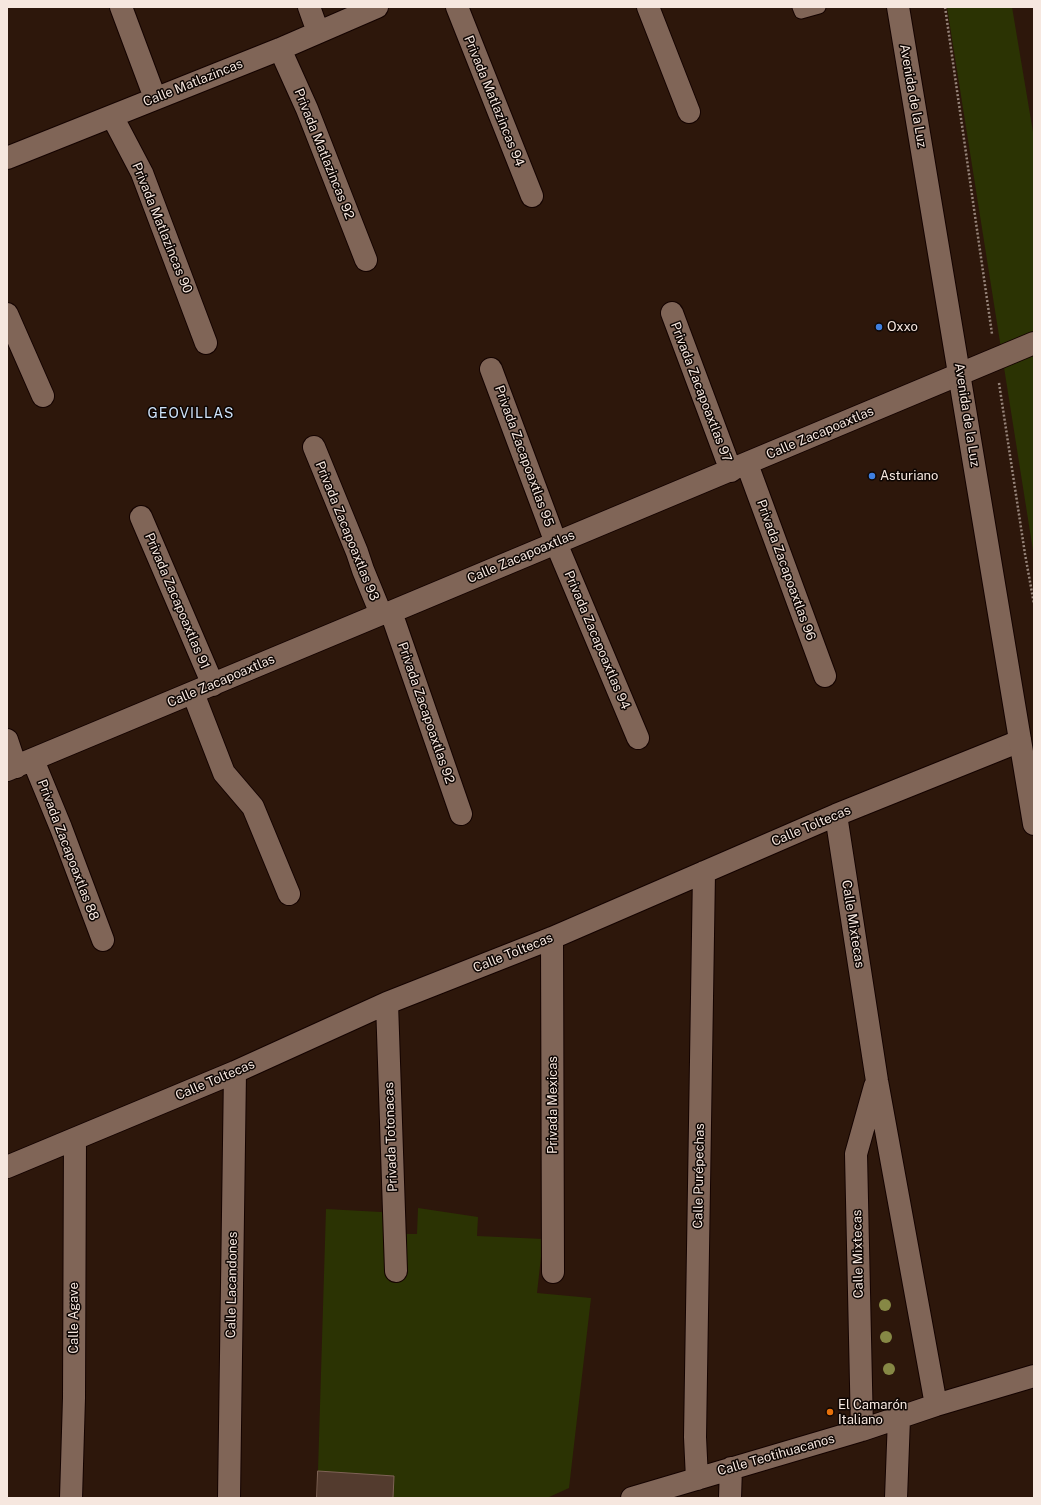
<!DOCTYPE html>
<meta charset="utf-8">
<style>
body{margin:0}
#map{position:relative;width:1041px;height:1505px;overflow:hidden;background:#2d170b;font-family:"Public Sans",sans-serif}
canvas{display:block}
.frame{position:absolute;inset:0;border:8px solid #f6e7df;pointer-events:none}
</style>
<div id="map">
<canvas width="1041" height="1505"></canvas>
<div class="frame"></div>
</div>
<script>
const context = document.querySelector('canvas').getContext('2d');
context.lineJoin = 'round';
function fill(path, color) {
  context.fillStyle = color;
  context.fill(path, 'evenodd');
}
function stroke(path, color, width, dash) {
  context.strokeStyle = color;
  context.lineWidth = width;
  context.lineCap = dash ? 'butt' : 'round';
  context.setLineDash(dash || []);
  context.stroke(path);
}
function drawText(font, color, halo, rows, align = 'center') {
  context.font = font + ' "Public Sans",sans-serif';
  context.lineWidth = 3;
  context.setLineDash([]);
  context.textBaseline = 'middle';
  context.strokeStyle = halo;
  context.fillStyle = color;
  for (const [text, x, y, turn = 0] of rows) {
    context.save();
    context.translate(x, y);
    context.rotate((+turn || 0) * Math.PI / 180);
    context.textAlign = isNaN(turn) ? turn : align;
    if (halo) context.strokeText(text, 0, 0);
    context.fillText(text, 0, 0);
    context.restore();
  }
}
const green = new Path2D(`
 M947,7H1012L1034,138V557Z
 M418,1208L478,1217L477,1236L543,1239L537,1293L591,1298L569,1488L547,1498H393L394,1476L318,1471L326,1209L399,1213V1234H417Z`);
const building = new Path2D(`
 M318,1471L394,1476L393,1498H317Z`);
const path = new Path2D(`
 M945,7L992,334
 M999,383L1025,554L1034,604`);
const lane = new Path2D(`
 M799,7L801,12L819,7`);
const street = new Path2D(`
 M121,7L155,98
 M309,7L318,32
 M457,7L532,196
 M648,7L689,112
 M280,49L307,109L366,260
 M112,116L142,173L206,343
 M7,158L280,49L377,7
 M672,313L731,471
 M7,314L43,396
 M491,369L556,543L638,738
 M314,447L357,552L363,570L381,614
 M747,464L825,676
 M141,517L213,685
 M391,612L461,814
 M193,693L224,773L253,807L289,894
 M7,740L16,767
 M33,760L61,828L103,940
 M7,770L381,614L391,612L1034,343
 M836,815L877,1081L936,1405
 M552,938L553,1272
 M387,1003L396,1271
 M7,1167L235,1072L387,1003L552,938L836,815L1020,741
 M862,1430L856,1154L875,1086
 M697,1479L695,1437L704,872
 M71,1498L74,1398L75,1139
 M229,1498L235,1072
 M632,1498L862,1430L936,1405L1034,1376
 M730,1498L731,1468
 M896,1498L899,1418`);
const secondary = new Path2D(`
 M898,7L1034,824`);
const trees = [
 [885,1305],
 [886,1337],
 [889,1369]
];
const markers = [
 [879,327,4,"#3f7fe0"],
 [872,476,4,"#3f7fe0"],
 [830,1412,4,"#e8710a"]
];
const streetNames = [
 ["Calle Matlazincas",193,83,-22],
 ["Avenida de la Luz",913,96,80],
 ["Privada Matlazincas 94",494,101,68],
 ["Privada Matlazincas 92",324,154,68],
 ["Privada Matlazincas 90",162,228,68],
 ["Privada Zacapoaxtlas 97",701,392,69],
 ["Avenida de la Luz",967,415,81],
 ["Calle Zacapoaxtlas",820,433,-23],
 ["Privada Zacapoaxtlas 95",524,456,70],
 ["Privada Zacapoaxtlas 93",347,531,68],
 ["Calle Zacapoaxtlas",521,557,-23],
 ["Privada Zacapoaxtlas 96",786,570,70],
 ["Privada Zacapoaxtlas 91",177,601,67],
 ["Privada Zacapoaxtlas 94",597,640,67],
 ["Calle Zacapoaxtlas",221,681,-23],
 ["Privada Zacapoaxtlas 92",426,713,71],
 ["Calle Toltecas",811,826,-23],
 ["Privada Zacapoaxtlas 88",68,850,69],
 ["Calle Mixtecas",853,924,81],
 ["Calle Toltecas",513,953,-22],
 ["Calle Toltecas",215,1080,-23],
 ["Privada Mexicas",553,1105,-90],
 ["Privada Totonacas",391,1137,-92],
 ["Calle Purépechas",699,1176,-89],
 ["Calle Mixtecas",858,1254,-91],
 ["Calle Lacandones",232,1285,-89],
 ["Calle Agave",74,1318,-90],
 ["Calle Teotihuacanos",776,1455,-16]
];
const poiNames = [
 ["Oxxo",887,327],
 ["Asturiano",880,476],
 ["El Camarón",838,1405],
 ["Italiano",838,1420]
];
const neighbourhoodNames = [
 ["GEOVILLAS",191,414]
];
fill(green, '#2b3303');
fill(building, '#533b2e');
stroke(building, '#7f6456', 1);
stroke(lane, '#140300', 15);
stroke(street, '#140300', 24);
stroke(secondary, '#140300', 24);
stroke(path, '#97857b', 2.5, [2, 2]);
stroke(lane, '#806557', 13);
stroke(street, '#806557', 22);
stroke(secondary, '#806557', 22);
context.fillStyle = '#868845';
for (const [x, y] of trees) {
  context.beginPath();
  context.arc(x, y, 6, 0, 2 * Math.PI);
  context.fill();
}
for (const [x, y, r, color] of markers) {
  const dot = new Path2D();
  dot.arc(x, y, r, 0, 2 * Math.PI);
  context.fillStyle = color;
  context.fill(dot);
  stroke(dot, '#0e0603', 1.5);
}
drawText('13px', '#f6e7df', '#0e0603', streetNames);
drawText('13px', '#f6e7df', '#0e0603', poiNames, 'left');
context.letterSpacing = '1px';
drawText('14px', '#cee3fb', '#0e0603', neighbourhoodNames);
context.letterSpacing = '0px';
</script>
